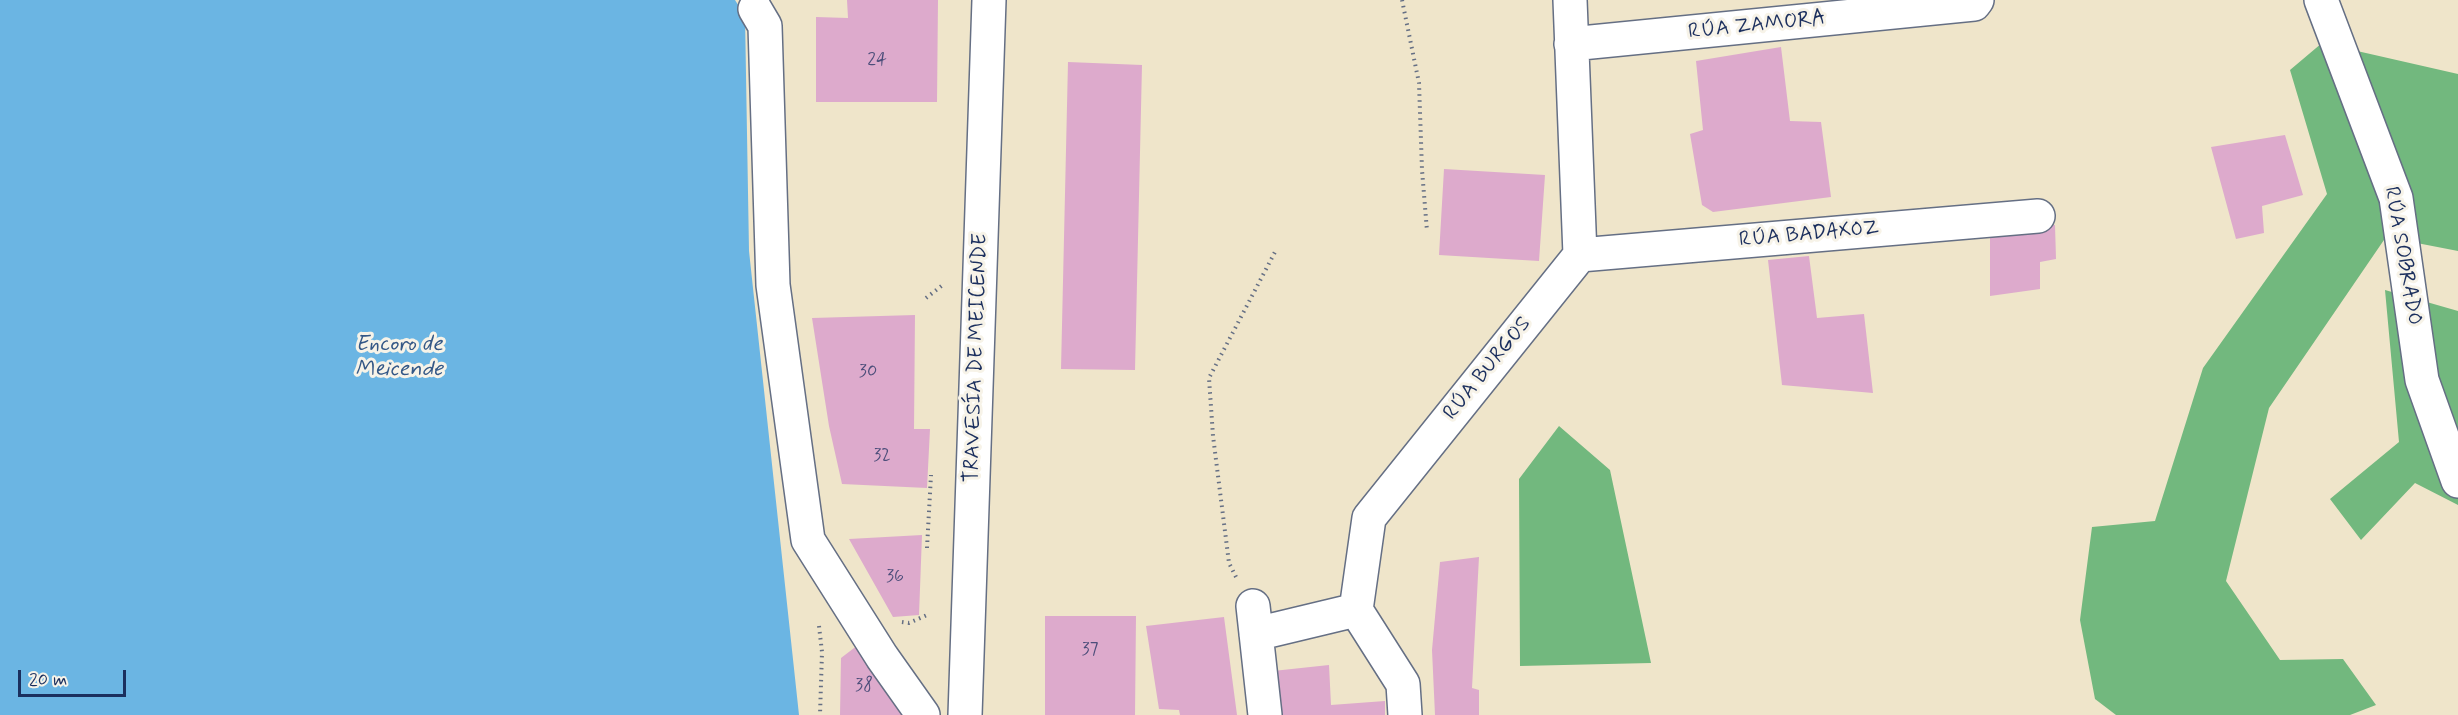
<!DOCTYPE html>
<meta charset="utf-8">
<style>
body{margin:0}
#map{position:relative;width:2458px;height:715px;overflow:hidden;background:#efe5ca;font-family:Mynerve,sans-serif}
canvas{display:block}
.scale{position:absolute;left:18px;top:670px;width:108px;height:27px;box-sizing:border-box;border:3px solid #1b2f5e;border-top:0;padding-left:8px;font-size:18px;line-height:21px;white-space:nowrap;color:#1b2f5e;-webkit-text-stroke:4px #f7f3e8;paint-order:stroke}
</style>
<div id="map">
<canvas width="2458" height="715"></canvas>
<div class="scale">20 m</div>
</div>
<script>
const context = document.querySelector('canvas').getContext('2d');
context.lineJoin = 'round';
function fill(path, color) {
  context.fillStyle = color;
  context.fill(path, 'evenodd');
}
function stroke(path, color, width, dash) {
  context.strokeStyle = color;
  context.lineWidth = width;
  context.lineCap = dash ? 'butt' : 'round';
  context.setLineDash(dash || []);
  context.stroke(path);
}
function drawText(font, color, halo, rows, align = 'center') {
  context.font = font + ' Mynerve,sans-serif';
  context.lineWidth = 6;
  context.setLineDash([]);
  context.textBaseline = 'middle';
  context.strokeStyle = halo;
  context.fillStyle = color;
  for (const [text, x, y, turn = 0] of rows) {
    context.save();
    context.translate(x, y);
    context.rotate((+turn || 0) * Math.PI / 180);
    context.textAlign = isNaN(turn) ? turn : align;
    if (halo) context.strokeText(text, 0, 0);
    context.fillText(text, 0, 0);
    context.restore();
  }
}
const forest = new Path2D(`
 M2322,43L2458,74V251L2386,237L2269,408L2226,581L2280,660L2343,659L2376,705L2350,715H2116L2095,699L2080,620L2092,527L2155,521L2203,368L2327,194L2290,70Z
 M2385,290L2458,311V505L2415,483L2361,540L2330,499L2399,442Z
 M1559,426L1610,470L1651,663L1520,666L1519,479Z`);
const water = new Path2D(`
 M0,0H735L745,16L749,251L799,715H0Z`);
const building = new Path2D(`
 M847,0H938L937,102H816V17L848,18Z
 M1781,47L1790,121L1821,122L1831,197L1713,212L1702,205L1690,134L1703,130L1696,61Z
 M1068,62L1142,65L1135,370L1061,369Z
 M2285,135L2303,195L2262,206L2264,233L2236,239L2211,147Z
 M1444,169L1545,175L1539,261L1439,255Z
 M2055,225L2056,259L2040,262V289L1990,296V229Z
 M1809,256L1817,318L1864,314L1873,393L1782,385L1768,260Z
 M915,315L914,429H930L927,488L842,484L829,426L812,318Z
 M922,535L919,615L893,617L849,539Z
 M1479,557L1472,688L1479,690V715H1435L1432,650L1440,562Z
 M1045,616H1136L1135,715H1045Z
 M1224,617L1237,715H1180L1179,710L1159,709L1146,626Z
 M858,645L909,715H840L841,658Z
 M1329,665L1331,705L1385,701V715H1279L1273,671Z`);
const path = new Path2D(`
 M1402,0L1419,83L1422,170L1427,231
 M926,298L944,284
 M927,548L931,475
 M1236,577L1229,563L1213,436L1209,378L1275,252
 M902,622L909,623L927,615
 M819,626L822,652L820,715`);
const minor = new Path2D(`
 M2321,0L2396,198L2422,380L2458,481
 M755,9L765,26L773,285L808,540L882,657L923,715
 M1571,44L1974,4L1977,0
 M1580,255L2038,216
 M1253,606L1265,715
 M1256,634L1356,610
 M1405,715L1403,684L1356,610L1369,518L1580,255L1570,0`);
const major = new Path2D(`
 M965,715L989,0`);
const numberNames = [
 ["24",877,60],
 ["30",868,372],
 ["32",882,456],
 ["36",895,577],
 ["37",1090,650],
 ["38",864,686]
];
const streetNames = [
 ["RÚA ZAMORA",1757,26,-6],
 ["RÚA BADAXOZ",1809,235,-5],
 ["RÚA SOBRADO",2402,256,80],
 ["TRAVESÍA DE MEICENDE",977,358,-88],
 ["RÚA BURGOS",1488,369,-51]
];
const waterNames = [
 ["Encoro de",399,345],
 ["Meicende",399,370]
];
fill(forest, '#72b87e');
fill(water, '#6bb5e3');
fill(building, '#dac');
stroke(minor, '#656f84', 36);
stroke(major, '#656f84', 36);
stroke(path, '#656f84', 4, [1.5, 4.5]);
stroke(minor, '#fff', 33);
stroke(major, '#fff', 33);
drawText('18px', '#4c4e7a', null, numberNames);
drawText('21px', '#1b2f5e', '#f7f3e8', streetNames);
drawText('italic 22px', '#335786', '#f7f3e8', waterNames);
</script>
